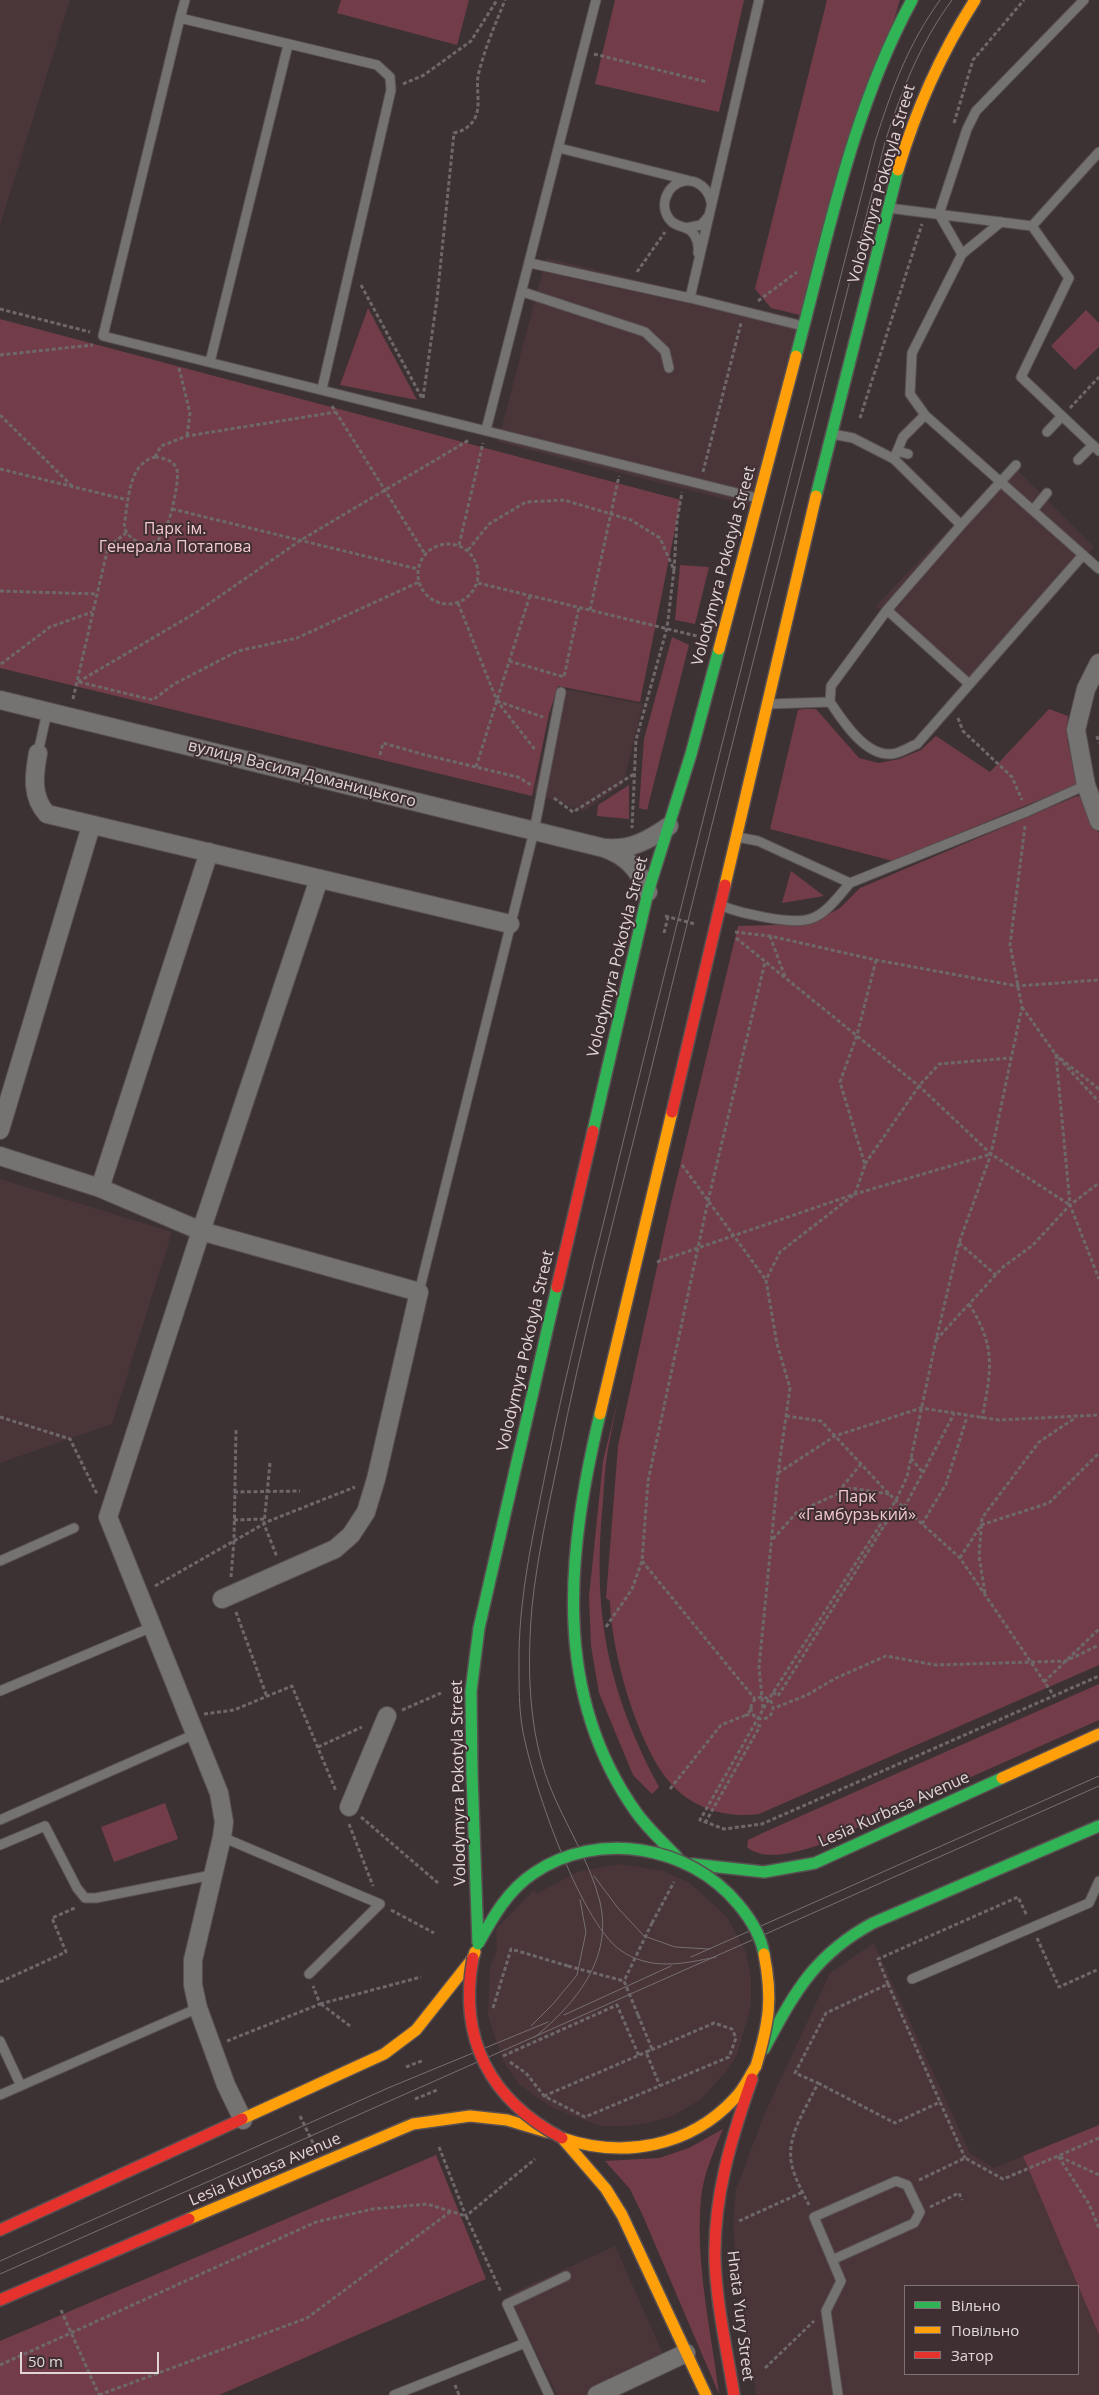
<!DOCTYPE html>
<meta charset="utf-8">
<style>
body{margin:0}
#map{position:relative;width:1099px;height:2395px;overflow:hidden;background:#3c3234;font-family:"Open Sans",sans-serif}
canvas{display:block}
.legend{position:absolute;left:904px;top:2285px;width:175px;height:90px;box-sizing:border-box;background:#3f2f32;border:1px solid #7f7274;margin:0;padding:6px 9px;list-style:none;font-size:15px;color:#e0d6d7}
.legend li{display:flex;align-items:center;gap:10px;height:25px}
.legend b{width:25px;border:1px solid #7f7274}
.scale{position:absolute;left:20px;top:2352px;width:139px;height:22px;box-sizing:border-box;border:2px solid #e0d6d7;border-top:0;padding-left:6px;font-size:15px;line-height:18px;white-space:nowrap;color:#e0d6d7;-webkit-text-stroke:4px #3f2f32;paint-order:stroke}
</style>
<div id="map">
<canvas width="1099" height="2395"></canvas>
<ul class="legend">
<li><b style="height:6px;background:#30b455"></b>Вільно</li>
<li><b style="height:6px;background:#ff9f0a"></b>Повільно</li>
<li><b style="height:6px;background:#e5322d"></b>Затор</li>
</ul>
<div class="scale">50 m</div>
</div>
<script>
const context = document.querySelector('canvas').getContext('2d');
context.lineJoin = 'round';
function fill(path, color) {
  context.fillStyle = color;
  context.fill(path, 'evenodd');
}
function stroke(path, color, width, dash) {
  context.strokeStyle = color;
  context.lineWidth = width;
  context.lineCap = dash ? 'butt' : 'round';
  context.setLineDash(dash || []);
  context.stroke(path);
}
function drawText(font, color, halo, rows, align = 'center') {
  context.font = font + ' "Open Sans",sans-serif';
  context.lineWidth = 4;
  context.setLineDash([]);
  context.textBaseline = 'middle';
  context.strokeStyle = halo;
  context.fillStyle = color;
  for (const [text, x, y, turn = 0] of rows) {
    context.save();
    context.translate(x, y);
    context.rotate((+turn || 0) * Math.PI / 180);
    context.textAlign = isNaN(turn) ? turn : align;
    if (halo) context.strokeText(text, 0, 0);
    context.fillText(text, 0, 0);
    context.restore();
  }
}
const built = new Path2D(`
 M0,0H70L0,225Z
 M546,258L804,320L752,506L498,442Z
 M1011,464L1094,547L968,684L957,678L876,606Z
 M559,688L643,704L623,784L584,811L534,793Z
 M0,1179L172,1232L112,1424L0,1463Z
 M620,1864L664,1871L691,1884L727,1917L746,1952L751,1977V2006L737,2055L726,2072L701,2099L673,2116L652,2122L628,2126H600L553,2108L535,2096L519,2084L503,2061L488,2016L490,1967L497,1950L496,1929L534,1890L536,1894L577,1872Z
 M874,1943L970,2153L994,2168L1023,2156L1099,2335V2395H756L737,2270L733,2227L736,2190L764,2115L830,1973ZM905,2286H1078V2374H905Z
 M615,2246L665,2358L587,2395H557L508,2295Z`);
const green = new Path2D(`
 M341,0H469L457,45L337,13Z
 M615,0H744L719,112L595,84Z
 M827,0H900L804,316L771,308L755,289Z
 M368,308L417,400L340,385Z
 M1086,310L1099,323V347L1075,370L1051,346Z
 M0,319L681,500L640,702L558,686L549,714L532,796L0,668Z
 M680,565L709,567L695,624L675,620Z
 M672,637L689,645L647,810L639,808L644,739Z
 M804,709H816L859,758L879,763L899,759L921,750L936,736L990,772L1049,709L1068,716L1067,739L1077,784L893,861L770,829L798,710Z
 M629,785V819L597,816L598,805Z
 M1077,796L1085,798L1099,834V1665L759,1814C727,1818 697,1810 674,1787C638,1750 611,1651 610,1601L606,1598L618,1446L671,1203L738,926L811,924L840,908L860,888Z
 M791,871L824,896L782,903Z
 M646,1286C633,1340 618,1394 608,1449C605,1466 604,1484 603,1502C592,1611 607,1689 659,1787L652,1794L633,1775L599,1693L591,1646L589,1597L603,1461Z
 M1099,1684V1720L816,1846C796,1852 765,1862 747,1847L748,1840L767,1831Z
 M165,1803L178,1839L114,1862L101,1827Z
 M1099,2125V2335L1023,2156Z
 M723,2129C714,2151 703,2175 701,2199C695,2263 711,2330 719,2394L643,2216L630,2189L605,2161L659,2158L689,2148Z
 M436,2155L486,2279L219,2395H0V2341Z`);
const path = new Path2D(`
 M594,54L707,82
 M403,84L424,75L471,41L497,0
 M954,123L973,60L1024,0
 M637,272L665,232
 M361,285L422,398
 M758,301L797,272
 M0,309L90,332
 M0,355L93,345
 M179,368L190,413L187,436
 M423,398L437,299L454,133C463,131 470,127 475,118C481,106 476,90 478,76C484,50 495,25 505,0
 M332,406L425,554
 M1070,408L1099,377
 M0,415L72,486
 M860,418L922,224
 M155,457C164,458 174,460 177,470C180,481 169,529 161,537C148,550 130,542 124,527C128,503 128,463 155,457Z
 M155,457L161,446L187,436L336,412
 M0,469L128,500
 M703,472L741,323
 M172,509L418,569
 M418 574a30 30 0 1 1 60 0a30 30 0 1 1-60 0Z
 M459,545L483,443
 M468,550L489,524L526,502L564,500L631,520L660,538L674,570L667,628L636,740L632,828
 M674,570L677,521L682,492
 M478,583L701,637
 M0,591L97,594
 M458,603L497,701L536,751
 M590,610L619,476
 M509,661L564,677L579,607
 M1,664L50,627L92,612
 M78,682L197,612L301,540L469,440
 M79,682L153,700L174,684L238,651L297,638L419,582
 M73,699L108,547L126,533
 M497,701L543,717
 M958,718L963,731L1012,777L1022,800
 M1097,736L1099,743
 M380,755L383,743L425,755L518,777L531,785
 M476,767L530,595
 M554,798L573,812L634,774
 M1025,826L1010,945L1022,1007L991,1154L959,1243L936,1340L907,1477L896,1500L769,1699L700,1820L724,1829L762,1824L1099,1676
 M665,916L695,924
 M735,932L770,936L876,960L1017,986L1099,980
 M664,933L668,917
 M770,936L785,977
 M736,938L919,1086L991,1154L1070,1205
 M1022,1007L1056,1055L1070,1205L1099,1279
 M1099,1089L1056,1055L1099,1102
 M865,1164L919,1086L939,1064L1010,1058
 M682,1165L766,1280
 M959,1243L996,1275
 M657,1262L855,1194L991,1154
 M969,1304C997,1348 991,1370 982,1419
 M936,1340L1003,1267L1033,1245L1070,1205L1099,1183
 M786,1416L821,1421L889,1494L960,1558L1054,1696
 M0,1417L70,1439L97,1494
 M911,1458L923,1473
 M270,1463L264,1524L277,1557
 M778,1473L835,1436L921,1408L999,1420L1099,1415
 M234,1492L300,1491
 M838,1492L861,1464
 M234,1520L265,1519
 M922,1524L946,1484L967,1417
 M773,1539L797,1512L851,1488L889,1494
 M960,1558L981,1525L1049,1503L1099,1453
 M642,1561L755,1699
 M231,1577L234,1541L236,1430
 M155,1586L269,1521L355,1487
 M985,1593L979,1556L982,1518L1039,1442L1075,1418
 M236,1612L267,1697
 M606,1627L632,1589L642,1561L648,1481L708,1201L765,962
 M1044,1682L1099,1629
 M773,1692L778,1696L894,1510L899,1514L904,1508L954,1414
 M751 1708a11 11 0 1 1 22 0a11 11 0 1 1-22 0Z
 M777,1707L807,1695L836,1678L886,1656L936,1665L1066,1661L1099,1645
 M763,1708L759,1667L778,1473L790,1388L777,1344L766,1280L780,1252L855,1194L865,1165L840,1082L857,1035L876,960
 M402,1710L441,1693
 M751,1710L746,1715H754
 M204,1714L234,1710L292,1686L336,1791
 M318,1747L362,1727
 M670,1789L721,1725L746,1715
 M361,1817L438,1883
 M705,1823L760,1726L755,1724
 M349,1824L373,1886
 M391,1910L434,1933
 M652,1923L674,1882
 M1037,1938L1059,1987L1099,1969
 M0,1982L66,1952L52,1918L77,1907
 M888,1984L940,2102
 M320,2004L421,1977
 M321,2004L350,2026
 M493,2008L511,1949L568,1966
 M638,2015L652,2049L646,2052L660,2086
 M227,2041L320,2004L313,1986
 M503,2056L617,2005L639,2056
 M510,2062L526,2073L544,2096L585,2117L729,2057L736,2038L732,2029L714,2023L544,2096
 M406,2067L424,2060
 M818,2083L895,2123L940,2102L965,2158
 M415,2099L437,2090
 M300,2116L313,2143
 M1099,2138L1058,2156L1089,2204L1099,2228
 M439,2147L466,2216L535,2159
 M919,2180L965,2158L1003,2179L1058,2156L1099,2175
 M809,2205C803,2193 795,2179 792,2166C785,2137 806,2109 818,2083L795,2073L826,2013L888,1984L878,1959L1018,1897L1027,1916
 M930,2207L959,2193L962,2200
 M739,2221L803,2192
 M61,2310L99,2395
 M0,2365L316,2222L373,2209L427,2204L466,2216L501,2292
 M765,2368L814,2321
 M455,2385L459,2395
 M99,2395L307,2318L450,2212`);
const lane = new Path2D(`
 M1084,0L976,111L967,129L939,214L962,254L912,353L910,394L925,415L1099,569
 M180,18L185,0
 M559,148L687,180
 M1099,152L1032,226L1069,278L1021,377L1099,451
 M888,208L1032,226
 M686,228L701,225L708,217
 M698,253C699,246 697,236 691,231C685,226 677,227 671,221C658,207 666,185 684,181C697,179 709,189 711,202
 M962,254L1001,222
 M530,263L690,298L803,326
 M523,292L645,332L665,351L669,368
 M690,298L759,0
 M210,362L288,45
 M322,389L391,90L390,77L377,65L180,18L103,336L757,498
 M486,430L596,0
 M1047,432L1062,416
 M897,451L908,454
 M894,459L903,437L925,415
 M1078,460L1093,445
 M1033,510L1047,493
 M961,525L1016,465
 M887,610L968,683
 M830,702C842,720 865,756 891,754C899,754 909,747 917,744L1083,555
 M769,704L830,702L831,686L887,610L961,525L894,459L853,438L832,434
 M38,753L47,712
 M737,837L758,841L850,883
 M722,906C740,913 791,925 810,919C826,914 839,896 850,883L1026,812L1086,785
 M419,1292L534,831L561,692
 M0,1561L74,1528
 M0,1691L152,1627
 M0,1820L195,1734
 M222,1837L380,1904L309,1974
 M0,1845L45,1826L77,1888L85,1898H96L212,1875
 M912,1979L1089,1903L1099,1881
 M0,2041L21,2086
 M0,2095L198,2008
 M832,2260L914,2223L920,2212L907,2185L896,2181L814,2217L841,2281L826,2311L838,2395
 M525,2343L507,2304L566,2276
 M394,2395L525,2343L549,2395`);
const street = new Path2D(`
 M1099,663L1086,689L1076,730L1086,785L1099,821
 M0,700L604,848C627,856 639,870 648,892
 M38,753C34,775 31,797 47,814L510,924
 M607,848C631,850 649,840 669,826
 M0,1130L91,826
 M0,1156L100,1188L201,1231L319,879
 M100,1188L209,852
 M222,1599L335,1549L351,1535L366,1512L376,1479L419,1292L201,1231L108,1517L219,1793L224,1822L222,1837L193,1960V1985L198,2008L226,2085L243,2120
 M349,1807L387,1716
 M597,2395L686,2353`);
const fast = new Path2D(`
 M796,356C828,236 852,110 912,0
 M816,496L898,170
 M593,1131L648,892L691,754L719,649
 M600,1414C568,1549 550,1691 636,1812C648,1829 663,1842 677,1857
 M472,1774L471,1691L479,1628L557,1287
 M692,1864L764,1872L815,1863L1002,1778
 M764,2049C795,1992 814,1955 873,1923L1099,1826`);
const slow = new Path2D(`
 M898,170C916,109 941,53 975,0
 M719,649L796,356
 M725,885L816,496
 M600,1414L672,1112
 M1002,1778L1099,1734
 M242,2119L384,2054L416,2030L473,1958L475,1952
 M562,2138L606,2189L622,2215L706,2395
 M562,2138C623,2159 690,2147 735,2098C744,2089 749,2077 756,2066
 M189,2219L413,2124L470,2116L507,2120L547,2132`);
const jam = new Path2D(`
 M672,1112L725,885
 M557,1287L593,1131
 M0,2230L242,2119
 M0,2300L189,2219
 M734,2395C727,2351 717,2307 715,2262C713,2198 731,2139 752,2079`);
const tram = new Path2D(`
 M594,1876L618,1908L644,1936L675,1947L709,1949
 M691,1957L1099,1776
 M716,1957C683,1964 650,1971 620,1950C579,1920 530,1777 522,1726C519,1707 519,1686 519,1666C518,1600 533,1535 546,1470C568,1360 597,1252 623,1142C705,808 790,475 875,142C892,89 907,46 940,0
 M564,2015L671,1966
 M531,2026L553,2004L577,1975L586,1932L580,1900
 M535,2037C576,2003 613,1959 600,1902C590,1861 564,1823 549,1784C528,1729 527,1665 532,1607C537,1558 548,1509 558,1461C582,1338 615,1216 645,1094C723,776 805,459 885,142C902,90 919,45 952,0
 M0,2261L388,2088L548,2022
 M0,2274L1099,1786`);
const pathBridge = new Path2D(`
 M568,1966L624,1981
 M638,2015L624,1981L652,1923`);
const fastBridge = new Path2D(`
 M472,1774L478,1944
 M478,1944C493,1917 508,1890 534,1873C598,1830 689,1845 738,1904C749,1917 761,1936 764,1954`);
const slowBridge = new Path2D(`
 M756,2066C769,2022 773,1999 764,1954`);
const jamBridge = new Path2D(`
 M473,1958C458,2039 490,2100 562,2138`);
const streetNames = [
 ["Volodymyra Pokotyla Street",882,184,-74],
 ["Volodymyra Pokotyla Street",724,566,-75],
 ["вулиця Василя Доманицького",302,774,14],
 ["Volodymyra Pokotyla Street",618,957,-76],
 ["Volodymyra Pokotyla Street",526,1351,-77],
 ["Volodymyra Pokotyla Street",459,1783,-91],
 ["Lesia Kurbasa Avenue",894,1810,-24],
 ["Lesia Kurbasa Avenue",265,2170,-23],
 ["Hnata Yury Street",740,2316,83]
];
const parkNames = [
 ["Парк ім.",175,529],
 ["Генерала Потапова",175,547],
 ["Парк",857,1497],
 ["«Гамбурзький»",857,1515]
];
fill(built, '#4a3538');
fill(green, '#723d48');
stroke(lane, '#595052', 11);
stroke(street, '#595052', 20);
stroke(fast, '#595052', 14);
stroke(slow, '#595052', 14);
stroke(jam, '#595052', 14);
stroke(path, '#6e686a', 3, [4, 2.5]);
stroke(lane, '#757272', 9);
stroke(street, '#757272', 18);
stroke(fast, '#30b455', 11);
stroke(slow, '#ff9f0a', 11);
stroke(jam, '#e5322d', 11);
stroke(tram, '#767070', 1);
stroke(fastBridge, '#595052', 14, []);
stroke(slowBridge, '#595052', 14, []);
stroke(jamBridge, '#595052', 14, []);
stroke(pathBridge, '#6e686a', 3, [4, 2.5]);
stroke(fastBridge, '#30b455', 11);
stroke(slowBridge, '#ff9f0a', 11);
stroke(jamBridge, '#e5322d', 11);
drawText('16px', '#e0d6d7', '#3f2f32', streetNames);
drawText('16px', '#f3c9cf', '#3f2f32', parkNames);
</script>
